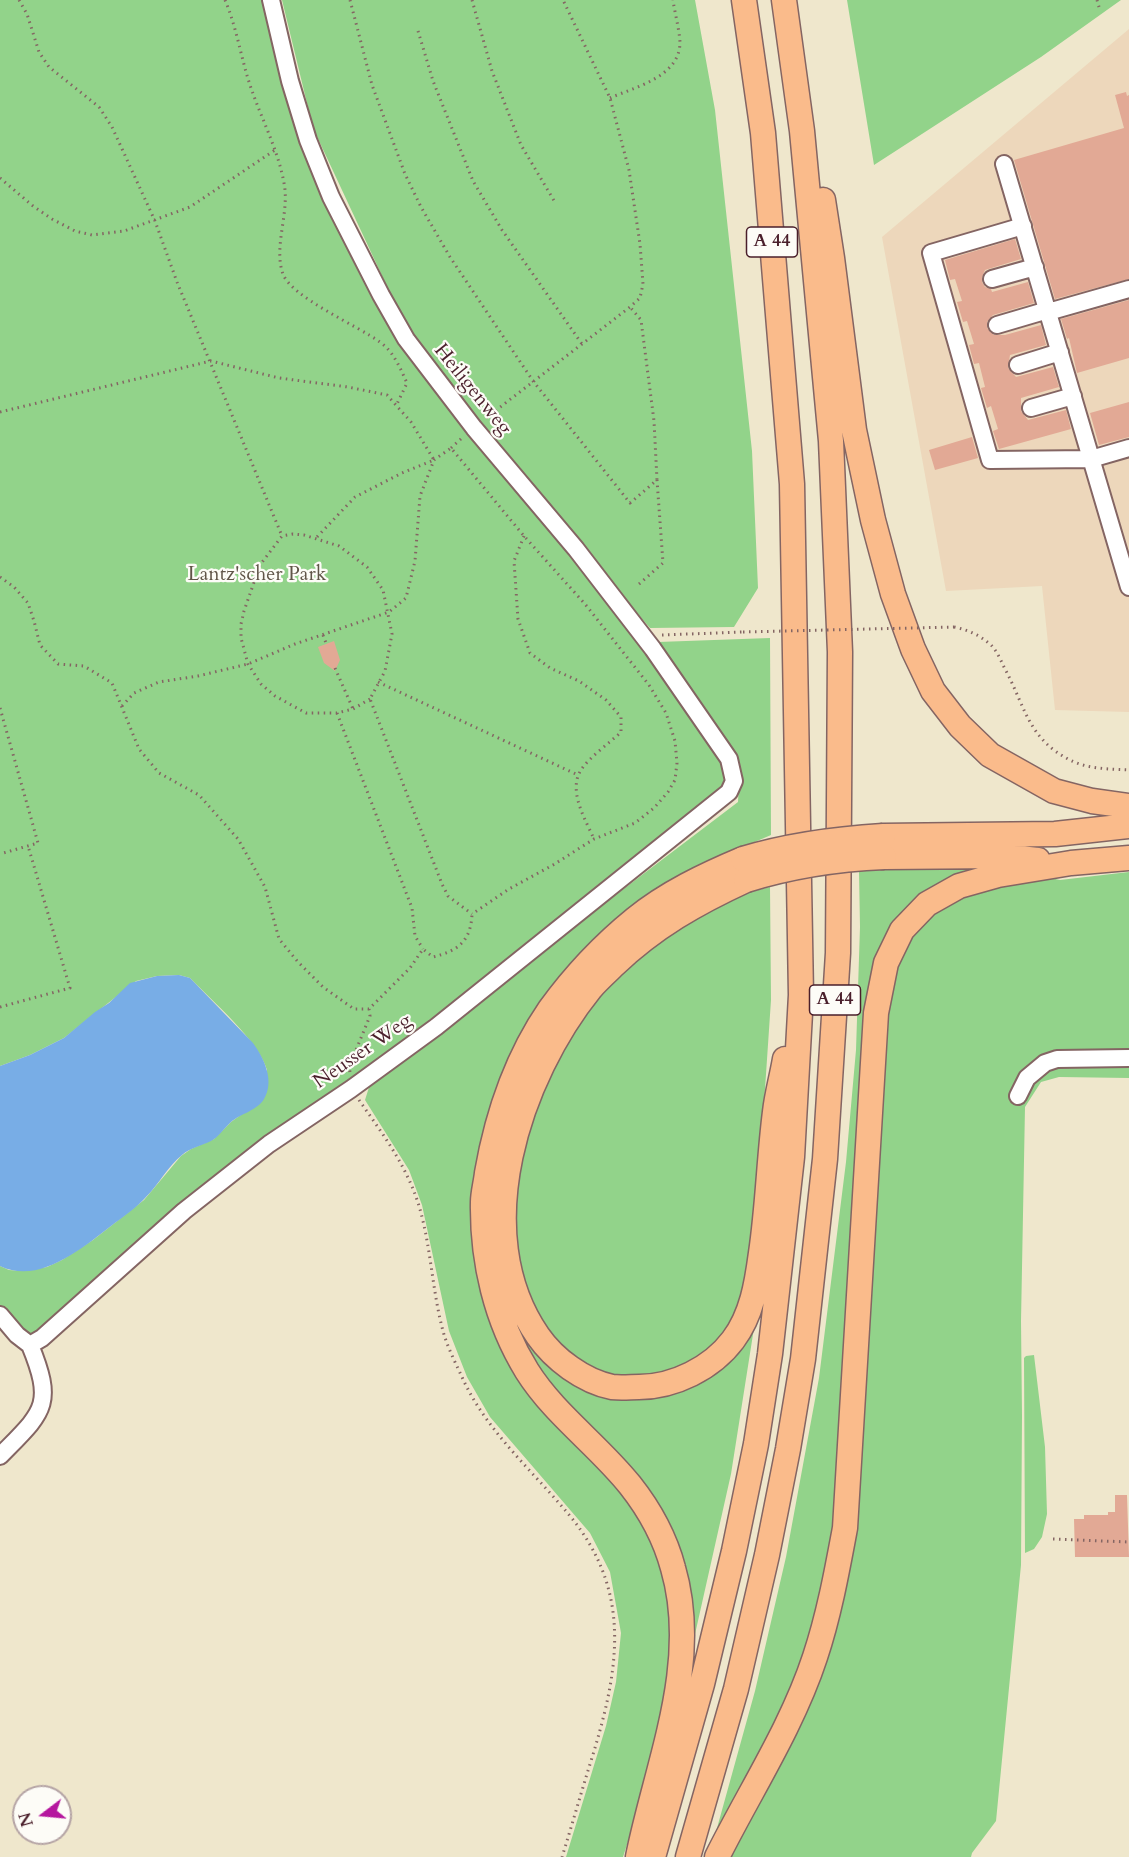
<!DOCTYPE html>
<style>
body{margin:0}
#map{position:relative;width:1129px;height:1857px;overflow:hidden;background:#efe7cc;font-family:Cardo,serif}
canvas{display:block}
.north{position:absolute;left:12px;top:1785px;width:60px;height:60px;box-sizing:border-box;background:#fdfcf7;border:2px solid #b5a4a5;border-radius:50%;rotate:254deg;font-size:16px;font-weight:700;line-height:24px;text-align:center;color:#4a1f2b}
.north::after{content:'';display:block;margin:auto;width:21px;height:27px;background:#b5179e;clip-path:polygon(50% 0,100% 100%,50% 72%,0 100%)}
</style>
<div id="map">
<canvas width="1129" height="1857"></canvas>
<div class="north">N</div>
</div>
<script>
const context = document.querySelector('canvas').getContext('2d');
context.lineJoin = 'round';
function fill(path, color) {
  context.fillStyle = color;
  context.fill(path, 'evenodd');
}
function stroke(path, color, width, dash) {
  context.strokeStyle = color;
  context.lineWidth = width;
  context.lineCap = dash ? 'butt' : 'round';
  context.setLineDash(dash || []);
  context.stroke(path);
}
function drawText(font, color, halo, rows, align = 'center') {
  context.font = font + ' Cardo,serif';
  context.lineWidth = 4.5;
  context.setLineDash([]);
  context.textBaseline = 'middle';
  context.strokeStyle = halo;
  context.fillStyle = color;
  for (const [text, x, y, turn = 0] of rows) {
    context.save();
    context.translate(x, y);
    context.rotate((+turn || 0) * Math.PI / 180);
    context.textAlign = isNaN(turn) ? turn : align;
    if (halo) context.strokeText(text, 0, 0);
    context.fillText(text, 0, 0);
    context.restore();
  }
}
const built = new Path2D(`
 M1129,29V712L1055,710L1042,586L946,591L882,237Z`);
const green = new Path2D(`
 M0,0H264L327,205L376,304L406,351L636,632L728,771L731,782L32,1337L0,1312V1266L9,1270L22,1271L47,1267L62,1260L93,1240L144,1200L181,1156L191,1149L214,1139L231,1122L242,1114L267,1070C259,1041 212,1001 190,978L179,975L157,976L136,981L64,1038L30,1055L0,1066Z
 M282,0H695L715,110L752,451L758,588L734,627L650,628L585,553L433,366L391,295L313,128Z
 M847,0H1121L1041,57L874,165Z
 M770,638L771,835L708,862L547,995L479,1277L600,1465L654,1536L672,1612V1663L645,1788L623,1857H566L606,1726L616,1682L621,1633L610,1572L590,1533L490,1417L467,1377L449,1331L422,1205L409,1170L365,1100L371,1081L738,802L740,763L658,642Z
 M988,864L1060,880L1129,872V1078L1059,1077L1041,1082L1025,1107L1021,1321L1022,1416L1021,1565L996,1821L972,1853L971,1857H709L755,1691L786,1557L819,1378L846,1162L856,1050L860,927L859,871L906,867Z
 M770,887L771,1000L759,1178L743,1297L731,1323L717,1343L699,1357L676,1369L650,1376L628,1377L604,1373L580,1363L560,1349L530,1303L514,1243V1209L525,1134L556,1059L602,991L673,927L743,894Z
 M508,1306L527,1340L635,1398L754,1328L731,1474L691,1652L689,1592L527,1351Z
 M1034,1355L1045,1447L1047,1514L1042,1537L1034,1549L1025,1553L1024,1358L1026,1356Z`);
const water = new Path2D(`
 M179,975L190,978L253,1043C264,1058 275,1081 264,1099C258,1110 240,1114 231,1122C224,1128 219,1137 211,1141C201,1146 190,1148 182,1155C168,1166 159,1184 146,1197C136,1208 123,1217 111,1226C81,1249 39,1285 0,1266V1066L30,1055L64,1038L95,1012L109,1003L130,983L157,976Z`);
const building = new Path2D(`
 M1126,92L1127,96L1129,95V279L1055,299L1014,160L1124,128L1115,95Z
 M1015,239L1021,259L985,270L982,277V282L985,287L991,289L992,292L1028,282L1034,303L993,315L987,322V328L994,335H1005L1041,325L1046,345L1010,355L1008,368L1016,377L1053,367L1059,387L1021,398V411L1028,420L1066,410L1071,429L999,449L993,431L998,429L991,406L987,408L981,388L985,387L979,363L974,364L969,345L974,344L967,321L963,322L957,302L962,301L955,279L950,280L945,260Z
 M1129,300V358L1077,373L1069,338L1067,339L1061,319Z
 M1129,402V437L1099,445L1090,413Z
 M972,437L978,458L935,470L929,450Z
 M334,641L340,660L335,671L324,663L318,647Z
 M1115,1495H1127L1129,1557H1075L1074,1519H1084V1515H1108V1512H1115Z`);
const path = new Path2D(`
 M19,0L27,14L39,52L49,67L99,107L112,127L155,221L177,282L282,536
 M225,0C237,28 241,59 251,88C262,120 278,150 284,183C290,212 273,247 283,274C291,297 358,326 380,342C394,352 400,368 407,383L396,406
 M350,0L372,85L405,174L421,207L450,257L533,381L630,503L657,480L654,421L641,320L630,307
 M472,0L492,71L521,145L556,204
 M1097,0L1099,7
 M418,31L433,81L473,181L502,230L582,344
 M610,98C635,87 680,77 680,42C679,28 675,14 673,0
 M0,178L33,206L52,219L75,231L92,235L124,231L190,207L275,150
 M0,412L211,361L279,378L348,387L387,395L411,422L434,460L402,473L355,497L316,538
 M486,418L630,307L640,298L643,284L640,244L629,170L610,98L563,0
 M451,448L462,438
 M524,536L514,561L518,619L530,653L550,668L579,681L606,700L621,717V732C610,743 583,761 578,776C571,796 586,821 594,839
 M0,577L14,587L28,603L34,621L40,645L58,664L84,666L112,683L139,749L159,773L199,795L238,839L265,887L279,939L298,962L323,987L354,1009H369L410,968L423,949L433,957C458,951 471,941 472,914
 M639,584L663,563L657,480
 M954,627C968,630 980,635 991,645C997,651 1001,661 1005,669C1025,706 1028,739 1070,760C1087,769 1110,769 1129,770
 M323,635L326,643
 M662,635L743,632
 M335,668L353,709
 M378,682L578,775
 M370,699L353,709L337,713H306L275,696L261,684L248,664L241,638V624L244,611L260,565L282,536L293,534L304,535L339,546L367,567L383,590L392,634L385,671L370,699L442,884L448,896L472,914
 M122,706L134,693L159,682L198,676L248,664L295,644L389,612L406,598L415,561L420,496L434,460L451,448L524,536L585,604L649,685L666,713L675,741L677,763L675,780L668,792L654,808L635,823L594,839L553,865L509,889L472,914
 M0,708L38,843L0,854
 M337,713L412,908L415,936L423,949
 M0,1007L70,988L28,846
 M350,1072L349,1067L370,1016L369,1009
 M359,1100C382,1133 407,1166 419,1206C431,1246 432,1290 443,1331C447,1346 455,1362 462,1377C486,1431 533,1471 570,1516C634,1594 618,1673 591,1761C581,1793 572,1825 562,1857
 M1053,1539L1129,1542`);
const minor = new Path2D(`
 M1004,164L1129,587
 M1023,226L931,253L990,460L1091,459L1129,448
 M992,279L1035,267
 M1048,312L1129,289
 M997,325L1048,310
 M1018,365L1060,352
 M1031,408L1073,396
 M1018,1096L1027,1078L1045,1063L1057,1059L1129,1058
 M0,1315L17,1335L30,1345L42,1338L184,1211L269,1144L351,1089L436,1027L729,792L734,781L729,759L653,649L576,549L474,428L406,339L381,295L331,197L308,140L290,81L271,0
 M0,1456C43,1412 55,1406 30,1345`);
const highway = new Path2D(`
 M823,200L832,258L854,430L873,520L893,594L913,649L933,691L960,726L990,755L1054,791L1092,801L1129,806
 M883,836L1055,834L1129,826
 M884,857L1000,856L1038,860
 M746,880C696,903 654,927 614,965C607,972 598,980 591,988C519,1077 466,1232 538,1336C554,1359 583,1381 612,1387C621,1388 631,1387 639,1387C674,1387 712,1368 733,1340C752,1315 757,1283 761,1253C768,1206 769,1159 775,1112C777,1094 782,1077 785,1059
 M638,1857C657,1763 701,1664 673,1568C665,1538 649,1509 630,1485C598,1445 554,1414 527,1371C496,1321 482,1261 483,1202C483,1193 486,1183 487,1173C497,1116 517,1057 550,1009C574,976 603,945 635,919C667,893 705,875 743,859
 M653,1857L702,1684L734,1551L756,1444L770,1354L792,1157L801,995L792,484L763,133L744,0
 M688,1857L736,1689L767,1555L788,1449L803,1359L825,1159L838,953L840,652L831,441L802,131L784,0
 M717,1857C750,1791 792,1727 815,1657C829,1615 837,1571 845,1528L876,1013L886,963L902,930L927,904L959,886L998,875L1071,863L1129,858`);
const pathBridge = new Path2D(`
 M743,632L954,627`);
const highwayBridge = new Path2D(`
 M743,859C789,845 835,839 883,836
 M746,880C791,866 837,859 884,857`);
const shields = [
 [772,242,51],
 [835,1000,51]
];
const shieldNames = [
 ["A 44",772,242],
 ["A 44",835,1000]
];
const streetNames = [
 ["Heiligenweg",472,390,51],
 ["Neusser Weg",363,1052,-35]
];
const parkNames = [
 ["Lantz'scher Park",257,575]
];
fill(built, '#edd7bb');
fill(green, '#92d38a');
fill(water, '#78ade6');
fill(building, '#e2a995');
stroke(minor, '#846563', 20);
stroke(highway, '#846563', 27);
stroke(path, '#846563', 3, [1.5, 4.5]);
stroke(minor, '#fff', 16);
stroke(highway, '#fabb8b', 24);
stroke(highwayBridge, '#846563', 27, []);
stroke(pathBridge, '#846563', 3, [1.5, 4.5]);
stroke(highwayBridge, '#fabb8b', 24);
for (const [x, y, w] of shields) {
  const box = new Path2D();
  box.roundRect(x - w / 2, y - 15, w, 30, 4.5);
  context.fillStyle = '#fdfcf7';
  context.fill(box);
  stroke(box, '#4a1f2b', 1.5);
}
drawText('bold 18px', '#4a1f2b', null, shieldNames);
drawText('20px', '#4a1f2b', '#fdfcf7', streetNames);
drawText('20px', '#605548', '#fdfcf7', parkNames);
</script>
